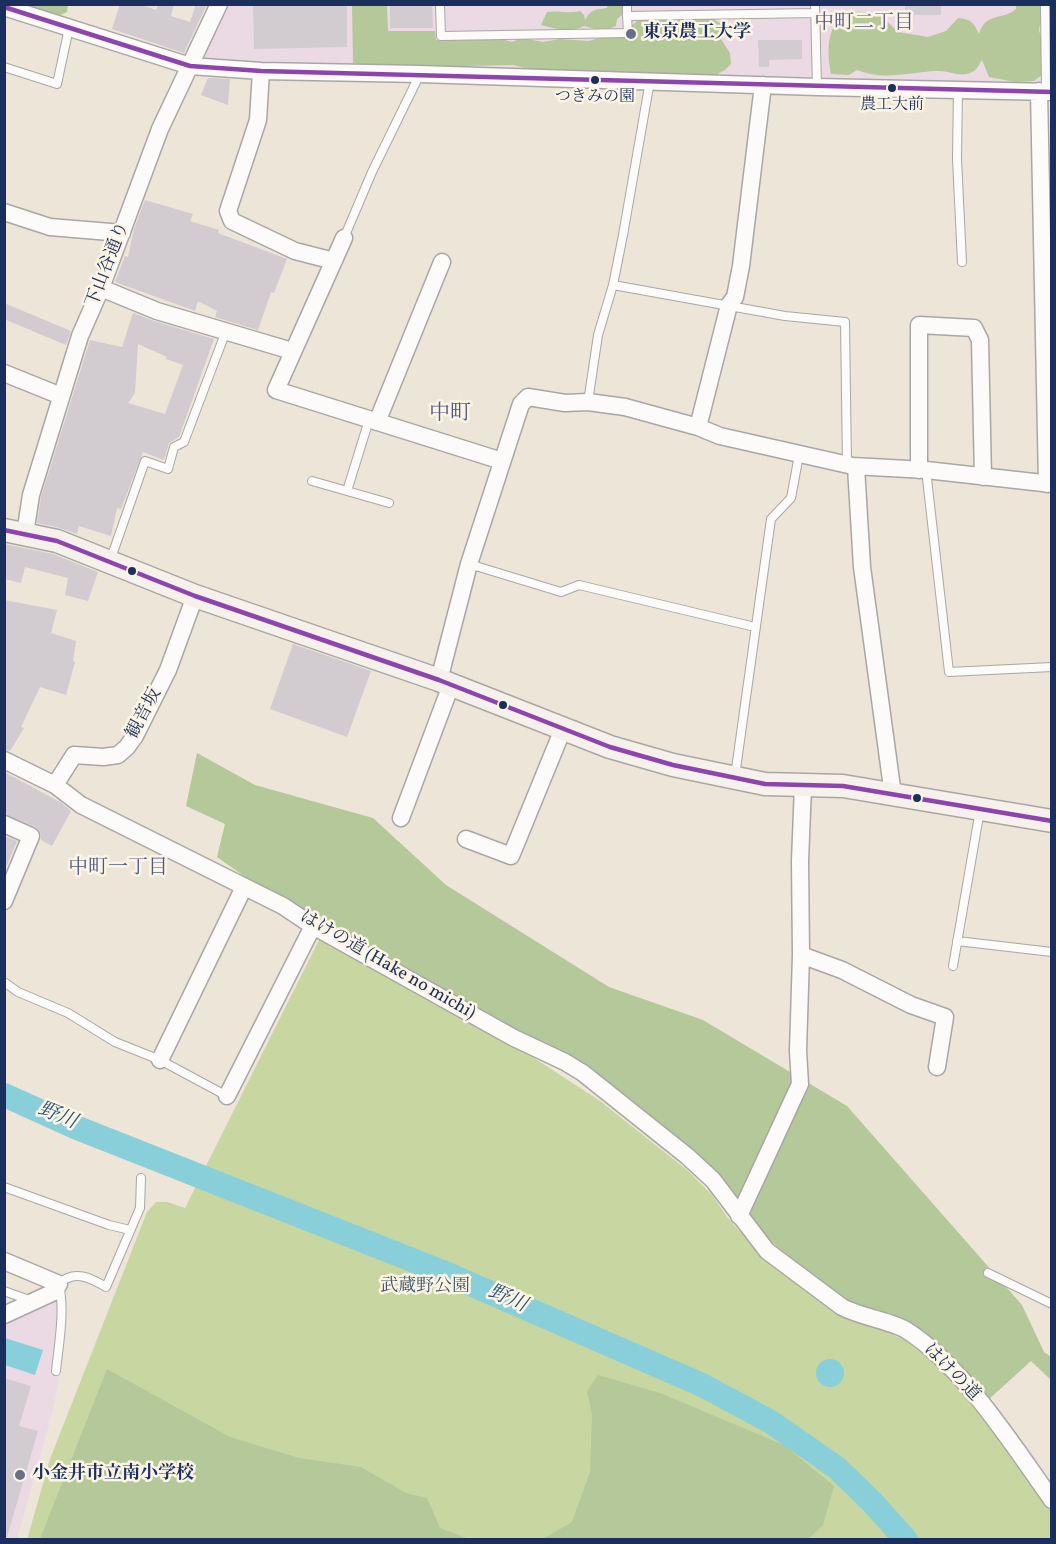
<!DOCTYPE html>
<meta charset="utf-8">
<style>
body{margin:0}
#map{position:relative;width:1056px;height:1544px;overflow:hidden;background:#ede5d7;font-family:Vollkorn,serif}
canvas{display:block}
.frame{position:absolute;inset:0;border:6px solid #1b2f5e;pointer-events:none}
</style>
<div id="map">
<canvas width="1056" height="1544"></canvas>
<div class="frame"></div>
</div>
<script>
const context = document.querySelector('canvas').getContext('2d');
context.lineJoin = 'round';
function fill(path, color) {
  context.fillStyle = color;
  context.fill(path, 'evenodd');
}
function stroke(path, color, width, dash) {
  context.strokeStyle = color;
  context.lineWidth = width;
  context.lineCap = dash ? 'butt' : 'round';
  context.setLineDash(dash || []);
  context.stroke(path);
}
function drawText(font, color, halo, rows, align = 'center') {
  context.font = font + ' Vollkorn,"Noto Serif JP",serif';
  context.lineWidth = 5;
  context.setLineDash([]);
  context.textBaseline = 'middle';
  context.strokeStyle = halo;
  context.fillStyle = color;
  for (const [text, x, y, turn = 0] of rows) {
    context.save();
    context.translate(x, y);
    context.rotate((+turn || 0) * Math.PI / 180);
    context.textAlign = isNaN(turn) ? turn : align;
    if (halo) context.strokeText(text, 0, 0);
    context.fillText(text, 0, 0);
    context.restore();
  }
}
const built = new Path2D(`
 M224,5H1051V83L393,66L200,59Z
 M65,1297L59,1379L53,1410L17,1539L5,1540V1321Z`);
const green = new Path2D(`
 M321,936L514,1045L600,1101L687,1170L712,1195L727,1217L754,1247L781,1272L872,1325L904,1340L937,1365L973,1402L1037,1490L1052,1513L1051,1540H27L50,1459L147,1212L156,1202H167L185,1208Z`);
const forest = new Path2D(`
 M15,5H68L67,12L56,17Z
 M352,5H387L388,31H435L436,40L482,38L501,39L512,42L522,38L543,42L560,39L589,41L602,37L631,36L632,25L640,19L712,18L723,25L721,39L730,53L731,64L725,70L714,76H651L617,72L533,70L513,65L418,67L390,64L372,65L353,63Z
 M608,5H623L622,15L617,19L616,26L602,31L584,26C572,33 555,29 541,25L547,12C559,10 568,14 580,11L584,15L585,20C590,10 596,9 607,8Z
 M1016,5H1040L1041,19L1039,30L1042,41V75L1034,81L1015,82L989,77L982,60C980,63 977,69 974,71C962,79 949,70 937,71C909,72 884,81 857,70L849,75L831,74C827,53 825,23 849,13C856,10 869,13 878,13L898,32L928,37L946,31L958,18C971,19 974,23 979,34C986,11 1003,21 1016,9Z
 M197,753L255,785L373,818L446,885L609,987L703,1020L847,1106L1022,1305L1044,1352L1051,1357V1380L1031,1361L987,1401L950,1353L904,1323L844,1304L753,1226L573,1063L278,900L217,857L225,824L186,806Z
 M107,1369L230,1437L299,1458L361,1467L406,1493L427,1498L440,1528L469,1539H40Z
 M598,1375L660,1393L784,1445L834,1486L823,1525L807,1540L543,1539L572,1522L590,1472L592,1415L587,1391Z`);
const water = new Path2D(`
 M5,1338L43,1350L35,1375L5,1365Z
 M816 1373a14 14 0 1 1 28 0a14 14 0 1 1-28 0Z`);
const river = new Path2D(`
 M4,1095L75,1127L445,1273L702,1385L771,1422L837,1468L872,1502L906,1540`);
const building = new Path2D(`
 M120,4H139L156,10L158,4H174L171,16L190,22L196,4H207L184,53L112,29Z
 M253,4H347V47L254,49Z
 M390,4H432L433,28H390Z
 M905,4H941V15H905Z
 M758,40H802V59L769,60V67H759Z
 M208,78L230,79L228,105L201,95Z
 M145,200L193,214L190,221L219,230L218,233L287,259L274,293L271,292L258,330L215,317L217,311L198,301L195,311L115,282L125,256L128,257L134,229Z
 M4,303L71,331L66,345L4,319Z
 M133,313L154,321L214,339L179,437L169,443L164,460L143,452L121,509L117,508L111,536L79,526L77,534L60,528L37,523L41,497L90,340L122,347ZM138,344L167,357L166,359L183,365L165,414L128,403L135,393Z
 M4,544L53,554L98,572L88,601L65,595L68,578L25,567L21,583L4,579Z
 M4,600L57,610L51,633L76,641L73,661L75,662L66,695L40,687L21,727L24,728L10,751L4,750Z
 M293,644L371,671L347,737L270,709Z
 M4,772L60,802L71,811L52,846L41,840V834L36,827L4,814Z
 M4,836L17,841L4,872Z
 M4,1378L31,1386L19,1426L38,1431L7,1537H4Z`);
const lane = new Path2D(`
 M440,4L441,36L628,33L627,16
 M627,4V16L815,13
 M815,4L817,87
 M1045,4L1046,92
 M4,67L57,84L69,28
 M958,89L957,159L962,262
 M344,238L372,172L420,74
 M613,285L785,316L845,322L847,465
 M588,402L598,335L613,285L623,235L650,81
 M926,470L949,672L1052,667
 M312,481L389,503
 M347,491L369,420
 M110,561L145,461L168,469L174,447L184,442L226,331
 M469,564L561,592L579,585L755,627
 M735,776L771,519L791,498L799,455
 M957,941L1052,952
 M953,966L980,810
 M4,982L18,992L68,1013L115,1042L160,1060L227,1096
 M4,1187L109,1225L130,1230
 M988,1273L1052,1304
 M4,1291L32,1301
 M56,1371C59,1342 65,1312 59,1284C74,1269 91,1278 106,1287L140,1208L141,1178`);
const street = new Path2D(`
 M4,7L190,66L261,71L420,74L817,87L1052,92
 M261,71L258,120L228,211L232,221L295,251L334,261
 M1039,91L1047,484
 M4,212L50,227L122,233
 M344,238L276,390L502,461
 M101,288L157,311L292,351
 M4,373L61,396
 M377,422L442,262
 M698,427L729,305L735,297L741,266L763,85
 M856,467L862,567L893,795
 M919,470V325L974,328L980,340L983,477
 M25,534L31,495L80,336L101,288L160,129L219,4
 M439,680L469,564L521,404L528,397L565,403L588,402L625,407L698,427L720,436L853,466L926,470L1052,484
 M4,760L55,785L81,805L283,906L313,926L514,1038L565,1062L583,1073L687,1156L713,1180L767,1251L842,1307C861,1317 891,1321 906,1330C963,1366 1013,1445 1052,1500
 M55,785L74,755L103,757L118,755L127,747L135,736L168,670L195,596
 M401,818L451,685
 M4,824L31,836L4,901
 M466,839L511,856L563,729
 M801,955L842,970L911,1005L945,1017L937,1067
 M160,1060L244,887
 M227,1096L313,926
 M739,1216L800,1084L798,1051L801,955L800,861L803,786
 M4,1261L59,1284L54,1292L4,1315`);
const secondary = new Path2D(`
 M4,530L57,541L195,596L439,680L610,747L673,765L765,784L843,786L1052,821`);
const bus1 = new Path2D(`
 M4,7L190,66L261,71L1052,92
 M4,530L57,541L195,596L439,680L610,747L673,765L765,784L843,786L1052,821`);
const markers = [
 [631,34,6,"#646f88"],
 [595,80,5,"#1b2f5e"],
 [892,88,5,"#1b2f5e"],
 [132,571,5,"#1b2f5e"],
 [503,705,5,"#1b2f5e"],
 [917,798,5,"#1b2f5e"],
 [20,1475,6,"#646f88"]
];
const busNames = [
 ["つきみの園",595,98],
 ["農工大前",892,106]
];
const poiNames = [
 ["東京農工大学",643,34],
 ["小金井市立南小学校",32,1475]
];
const streetNames = [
 ["下山谷通り",109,265,-69],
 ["観音坂",145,714,-62],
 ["はけの道 (Hake no michi)",387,966,30],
 ["はけの道",951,1373,46]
];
const parkNames = [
 ["武蔵野公園",425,1288]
];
const neighbourhoodNames = [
 ["中町二丁目",864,24],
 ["中町一丁目",118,869]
];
const waterNames = [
 ["野川",57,1117,22],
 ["野川",507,1300,23]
];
const quarterNames = [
 ["中町",450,415]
];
fill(built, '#ebdae3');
fill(green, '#c8d7a1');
fill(forest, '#b4c899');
fill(water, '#89cfd9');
stroke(river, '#89cfd9', 24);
fill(building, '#d2cbd0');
stroke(lane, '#a9a7a5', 10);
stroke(street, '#a9a7a5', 19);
stroke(secondary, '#a9a7a5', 25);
stroke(lane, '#fcfbf9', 8);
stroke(street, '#fcfbf9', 16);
stroke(secondary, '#f6f1eb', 22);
stroke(bus1, '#8e44ad', 4.5);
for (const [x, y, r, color] of markers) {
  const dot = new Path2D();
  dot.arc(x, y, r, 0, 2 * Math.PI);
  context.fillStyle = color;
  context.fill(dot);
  stroke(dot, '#fcf5e5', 2);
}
drawText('16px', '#1b2f5e', '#fcf5e5', busNames);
drawText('bold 18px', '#1b2f5e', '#fcf5e5', poiNames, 'left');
drawText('18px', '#1b2f5e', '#fcf5e5', streetNames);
drawText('18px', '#3e5664', '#fcf5e5', parkNames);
drawText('20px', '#50588a', '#fcf5e5', neighbourhoodNames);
drawText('italic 20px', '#2c557d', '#fcf5e5', waterNames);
drawText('21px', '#50588a', '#fcf5e5', quarterNames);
</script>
